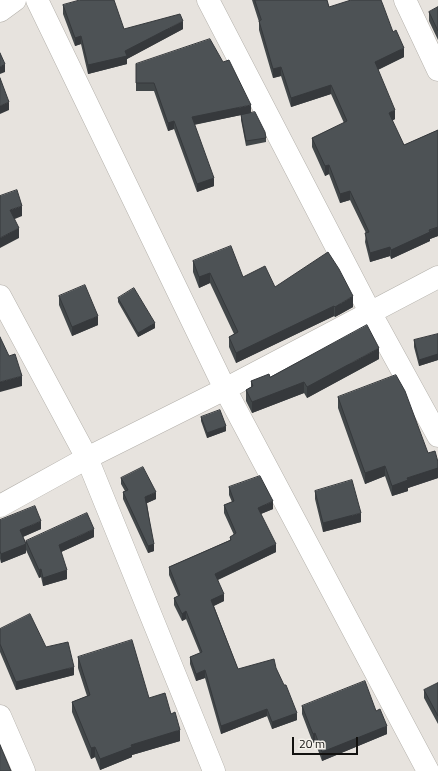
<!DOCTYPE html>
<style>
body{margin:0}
#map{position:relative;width:438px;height:771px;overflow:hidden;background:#e7e3de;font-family:"Titillium Web",sans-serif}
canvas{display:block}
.scale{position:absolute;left:292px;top:737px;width:66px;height:18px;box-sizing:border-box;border:2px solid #131210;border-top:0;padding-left:5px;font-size:12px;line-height:14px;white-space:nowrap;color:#131210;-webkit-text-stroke:3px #f4f1eb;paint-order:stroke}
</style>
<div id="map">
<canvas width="438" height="771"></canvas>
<div class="scale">20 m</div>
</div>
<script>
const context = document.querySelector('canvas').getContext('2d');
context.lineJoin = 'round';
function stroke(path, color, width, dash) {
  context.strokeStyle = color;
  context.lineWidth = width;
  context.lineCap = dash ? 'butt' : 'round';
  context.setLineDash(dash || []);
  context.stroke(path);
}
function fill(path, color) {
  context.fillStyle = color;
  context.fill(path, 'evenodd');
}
const street = new Path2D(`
 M37,0L225,389L428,771
 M208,0L370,312L438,436
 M405,0L438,70
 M0,11L15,0
 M0,296L87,458L214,771
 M0,506L87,458L225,389L438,277
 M0,716L24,771`);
const wall = new Path2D(`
 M252,0H327L329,7L393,32L404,57L378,70L395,119L392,121L404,145L438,130V236L430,239V241L391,259L390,256L370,262L365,242L366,233L350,200L340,203L329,174L325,176L312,147V138L344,123L331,94L291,107L281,76L273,78L259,30V22Z
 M63,5L124,29H183L127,59V64L88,74L81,44L75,46L63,14Z
 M438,7V40L429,21V12Z
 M136,64L251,113L266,138V142L246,146L241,120V115L194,125L214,186L197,192L174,129L168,131L154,91H136Z
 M193,261L275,287L353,307L335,317L334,316L236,363L229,347V337L234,334L210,283L199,288L193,272Z
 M59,296L98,325L72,336L59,305Z
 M118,298L155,328L138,337L118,302Z
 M438,334V360L419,366L414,347V340Z
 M379,359L307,398L304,393L252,413L246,401V390L251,387V381L270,377Z
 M338,397L428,453L438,462V478L408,488V491L392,496L385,476L365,484L338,408Z
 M201,417L226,431L207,438L201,421Z
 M121,478L156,499L147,503L154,551L148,553L123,499V492L125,491L121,484Z
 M229,487L273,509L261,514L276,552L218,580L224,601L214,606L238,669L276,668L297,720L272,729L267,716L221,734L205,678L196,681L190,664V657L200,653L186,619L182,621L174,605V598L178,596L169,575V567L230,540V537L234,535L224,513V505L232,502L229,495Z
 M315,491L361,522L323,532L315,499Z
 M0,520L41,529L23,537L26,543V541L94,537L61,552L67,579L43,586L41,577L39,578L26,550V553L1,563L0,559Z
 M0,629L46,647L74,675L16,690L0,652Z
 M78,657L149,698L171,714L180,741L132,755V757L100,770L95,757L91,759L72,712V702L87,696L78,668Z
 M438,683V724L424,698V690Z
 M302,706L376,711L387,734L322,761L315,742L313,743L302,714Z`);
const shadedWall = new Path2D(`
 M183,21V29L127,59V64L88,74V65L125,51Z
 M81,36V44L75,46V38Z
 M404,48V57L375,71V62Z
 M5,64V72L0,74V67Z
 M281,67V76L273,78V69Z
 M331,85V94L291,107V98Z
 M9,102V110L0,114V106Z
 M251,105V113L192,125V117Z
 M395,110V119L389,122V113Z
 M174,121V129L168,131V123Z
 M329,165V174L325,176V166Z
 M214,178V186L197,192V184Z
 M350,191V200L340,203V194Z
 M22,206V216L10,221V210Z
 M438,227V236L430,239V241L391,259V250Z
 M19,228V238L0,248V238Z
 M390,247V256L370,262V253Z
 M210,273V283L199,288V277Z
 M353,296V307L335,317V307Z
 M334,306V316L236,363V353Z
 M98,316V325L72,336V327Z
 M155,323V328L138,337V333Z
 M379,348V359L307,398V387Z
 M438,354V360L419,366V360Z
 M22,376V386L0,392V382Z
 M304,382V393L252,413V402Z
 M226,426V431L207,438V433Z
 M385,466V476L365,484V473Z
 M438,468V478L408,488V491L392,496V486L407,478Z
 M156,492V499L145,504V497Z
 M273,501V509L258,515V508Z
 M361,513V522L323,532V523Z
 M41,521V529L20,538V530Z
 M94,529V537L59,553V545Z
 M26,544V553L1,563V554Z
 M154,544V551L148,553V546Z
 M276,544V552L215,581V574Z
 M41,569V577L39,578V570Z
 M67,570V579L43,586V578Z
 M224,594V601L211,607V600Z
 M186,611V619L182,621V614Z
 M74,667V675L16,690V682Z
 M205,670V678L196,681V674Z
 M267,709V716L221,734V726Z
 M297,713V720L272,729V722Z
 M387,726V734L322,761V752Z
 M180,730V741L132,755V757L100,770V759L131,745Z
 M315,733V742L313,743V734Z
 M95,747V757L91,759V748Z`);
const building = new Path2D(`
 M80,0H114L124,29L180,14L183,21L125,51L127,56L88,65L81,36L75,38L63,5Z
 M255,0H327L329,7L351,0H381L383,5L393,32L396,30L404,48L375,62L395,110L389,113L404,145L438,130V227L429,230L430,232L391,250L390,247L370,253L365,233L369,232L350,191L340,194L329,165L325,166L312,138L347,121L331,85L291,98L281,67L273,69L259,21L261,20Z
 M438,7V31L429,12Z
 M210,39L223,62L229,60L251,105L192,117L214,178L197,184L174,121L168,123L154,83H136V64Z
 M0,53L5,64L0,67Z
 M0,78L9,102L0,106Z
 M255,112L265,132L266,138L246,141L241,115Z
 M17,190L22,206L10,210L19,228L0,238V196Z
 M231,246L243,277L265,266L275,287L328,252L339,269L353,296L335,307L334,306L236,353L229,337L238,332L210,273L199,277L193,261Z
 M85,285L98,316L72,327L59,296Z
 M134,288L155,323L138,333L118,298Z
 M367,325L379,348L307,387L304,382L252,402L246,390L253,386L251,381L269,374L270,377Z
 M438,334V354L419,360L414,340Z
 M0,337L9,356L15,354L22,376L0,382Z
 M396,375L405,391L428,453L435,451L438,462V468L407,478L408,480L392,486L385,466L365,473L338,397Z
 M220,410L226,426L207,433L201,417Z
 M143,467L156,492L145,497L154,544L148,546L123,492L128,490L121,478Z
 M260,476L273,501L258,508L276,544L215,574L224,594L211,600L238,669L274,659L276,668L284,685H286L297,713L272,722L267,709L221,726L205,670L196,674L190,657L202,652L186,611L182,614L174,598L180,595L169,567L231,540L230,537L236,533L224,505L234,501L229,487Z
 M352,480L361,513L323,523L315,491Z
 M35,506L41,521L20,530L26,544L1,554L0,551V520Z
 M87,513L94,529L59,545L67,570L43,578L41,569L39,570L26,541Z
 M30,614L46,647L68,642L74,667L16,682L0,644V629Z
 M132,640L149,698L165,693L171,714L175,712L180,730L131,745L132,747L100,759L95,747L91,748L72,702L90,695L78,657Z
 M365,681L376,711L380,709L387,726L322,752L315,733L313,734L302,706Z
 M438,683V716L424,690Z
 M0,745L11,771H0Z`);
stroke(street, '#b4b1ab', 23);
stroke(street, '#fff', 22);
fill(wall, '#424749');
fill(shadedWall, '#36393c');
fill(building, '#4d5255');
stroke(building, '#36393c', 1);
</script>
